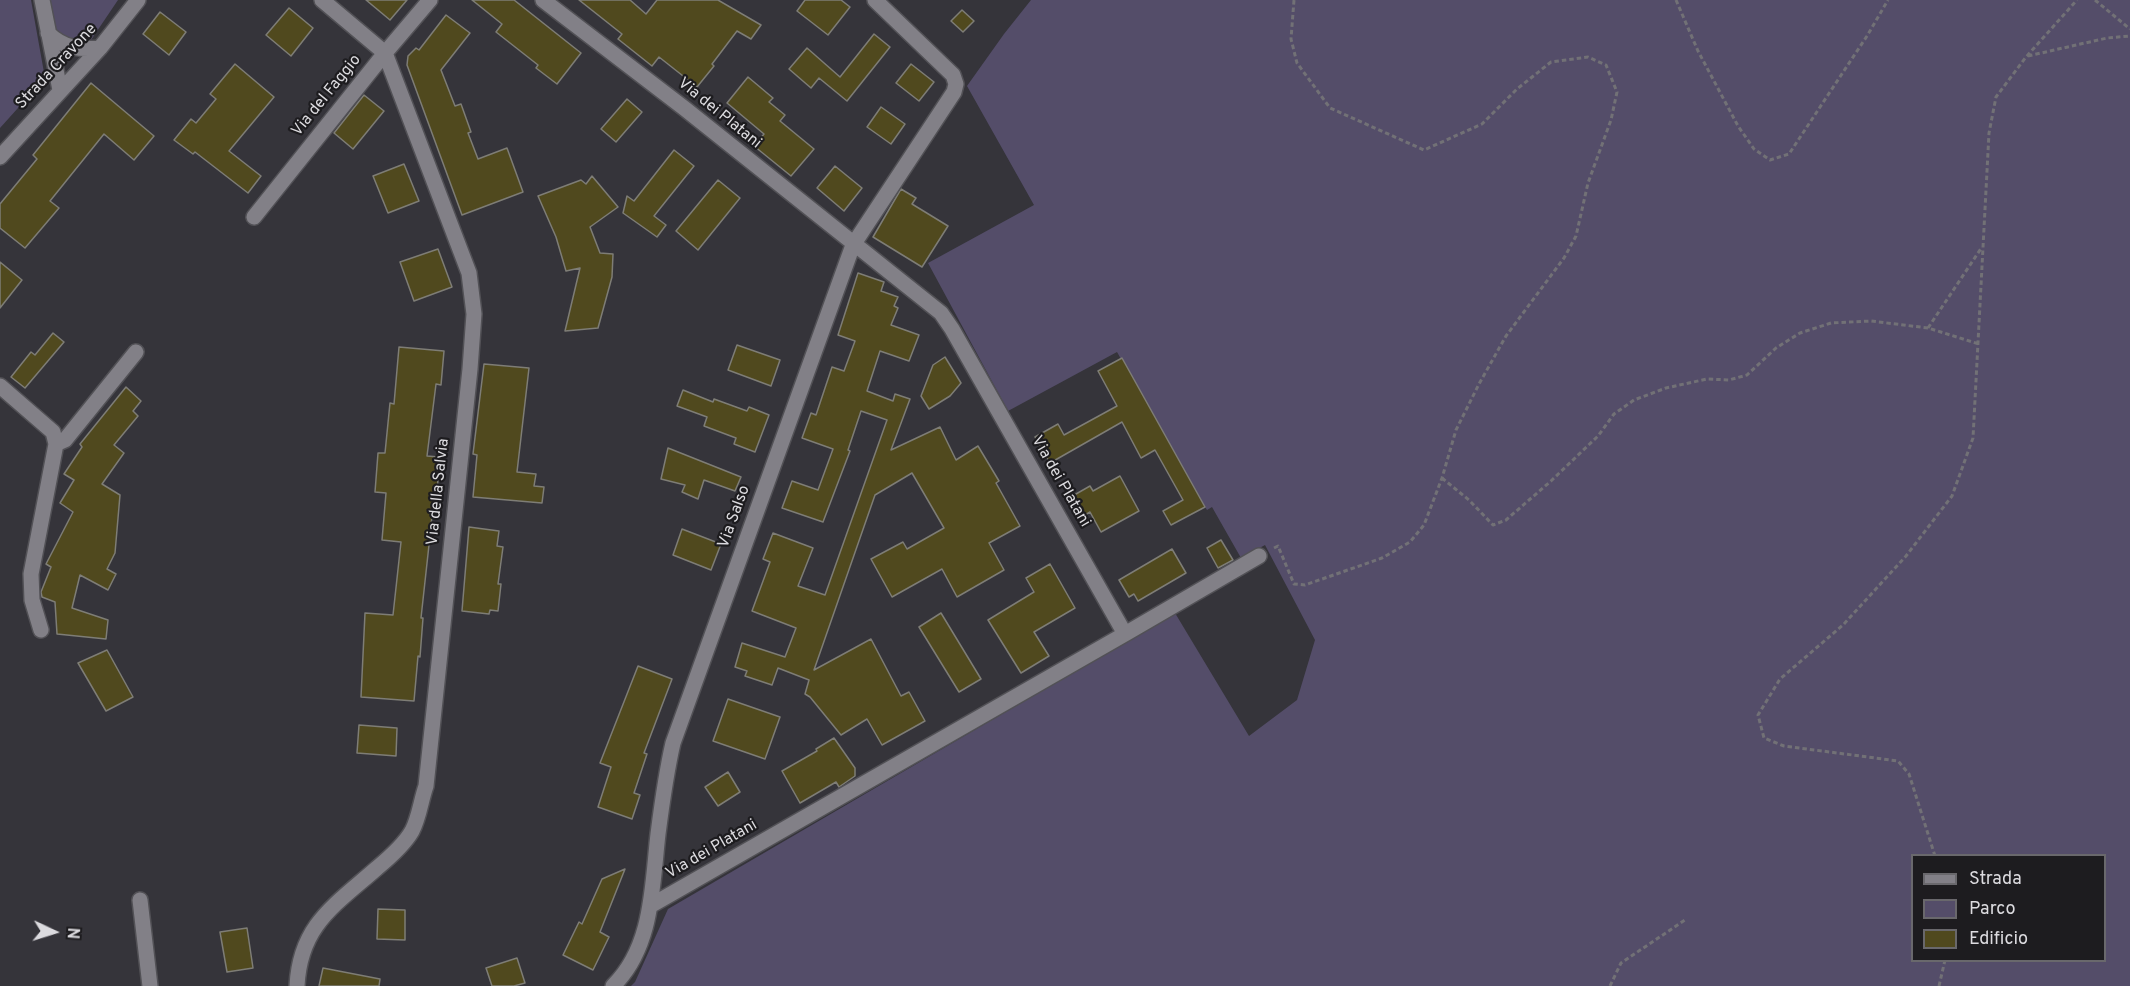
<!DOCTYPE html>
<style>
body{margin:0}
#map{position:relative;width:2130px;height:986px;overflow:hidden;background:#35343a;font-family:Overpass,sans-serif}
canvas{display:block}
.legend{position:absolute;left:1911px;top:854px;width:195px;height:108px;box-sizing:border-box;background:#1d1c1f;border:2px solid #69686c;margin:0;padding:8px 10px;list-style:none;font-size:18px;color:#dcdbdf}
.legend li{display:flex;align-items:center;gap:12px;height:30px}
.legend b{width:30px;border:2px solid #69686c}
.north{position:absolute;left:24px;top:902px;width:60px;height:60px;-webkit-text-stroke:4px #1d1c1f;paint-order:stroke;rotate:94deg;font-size:16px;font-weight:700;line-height:24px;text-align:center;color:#dcdbdf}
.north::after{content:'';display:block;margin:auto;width:21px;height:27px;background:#dcdbdf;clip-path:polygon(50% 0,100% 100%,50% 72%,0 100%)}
</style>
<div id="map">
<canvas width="2130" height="986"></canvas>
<ul class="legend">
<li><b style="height:8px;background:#828087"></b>Strada</li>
<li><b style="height:16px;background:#544d69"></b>Parco</li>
<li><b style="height:16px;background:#50491e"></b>Edificio</li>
</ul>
<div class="north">N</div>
</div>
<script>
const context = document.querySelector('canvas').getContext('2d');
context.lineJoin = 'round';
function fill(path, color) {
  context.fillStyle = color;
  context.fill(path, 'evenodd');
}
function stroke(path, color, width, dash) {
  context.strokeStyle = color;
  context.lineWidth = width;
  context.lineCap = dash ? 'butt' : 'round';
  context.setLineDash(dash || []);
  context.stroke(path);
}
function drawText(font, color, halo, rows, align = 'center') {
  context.font = font + ' Overpass,sans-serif';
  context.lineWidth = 4.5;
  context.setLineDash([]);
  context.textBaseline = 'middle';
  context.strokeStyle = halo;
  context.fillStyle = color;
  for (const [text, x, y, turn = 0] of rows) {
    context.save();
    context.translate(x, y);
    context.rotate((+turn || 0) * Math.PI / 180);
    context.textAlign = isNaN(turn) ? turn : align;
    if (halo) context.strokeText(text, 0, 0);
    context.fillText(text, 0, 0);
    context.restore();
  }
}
const green = new Path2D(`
 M0,0H31L45,78L0,128Z
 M48,0H118L91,40C53,42 54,32 48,0Z
 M1031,0H2130V986H631L635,982L668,909L1175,613L1249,736L1297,700L1315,640L1265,545L1241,558L1212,507L1207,510L1205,507L1117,352L1008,411L928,263L1034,205L967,86L1004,34ZM1912,856H2104V960H1912Z`);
const building = new Path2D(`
 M366,0H407L390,20Z
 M472,0H514L581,53L557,84L536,68L538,65L496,32L502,24Z
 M579,0H630L646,14L657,0H718L761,25L751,39L737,31L712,64L714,66L697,87L659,57L652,66L618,39L622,34Z
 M805,0H841L850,7L828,35L797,11Z
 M289,8L313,28L291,56L266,35Z
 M962,10L974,21L963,32L951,21Z
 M160,12L186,32L169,55L143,34Z
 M446,15L470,33L441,70L455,106L461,104L471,132L468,133L478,159L507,148L523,192L462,215L407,65L408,56L416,48L419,50Z
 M874,34L890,47L847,101L819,78L811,88L789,69L807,48L840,77Z
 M235,64L274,97L229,151L261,176L248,193L195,152L193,154L174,140L191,119L196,123L216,99L210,94Z
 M911,64L934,82L919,101L896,83Z
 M748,77L773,98L769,102L785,115L780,121L814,149L791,176L754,146L764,134L727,103Z
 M91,83L154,136L134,160L104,134L50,201L59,208L25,248L0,228V204L37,159L33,155Z
 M364,95L384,111L353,149L334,133Z
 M627,99L642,112L616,142L601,129Z
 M881,107L905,124L891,144L867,127Z
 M674,150L694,166L654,216L666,225L657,237L623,213L627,196L634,201Z
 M404,164L419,201L388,213L373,176Z
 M835,166L862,188L844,211L817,188Z
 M592,176L618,207L590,227L600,253L613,254L612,277L598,328L565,331L580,268L566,271L556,237L538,196L581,180L586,184Z
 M718,180L740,198L698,250L676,231Z
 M901,189L916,198L912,204L948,226L922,267L873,237Z
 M438,249L452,287L414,301L400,262Z
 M0,262L22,280L0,308Z
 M858,273L884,282L881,291L898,297L894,306L898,308L891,325L919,335L909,361L880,351L867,391L893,401L895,394L910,399L891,450L940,427L956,460L978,446L999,481L996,483L1020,526L989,543L1004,570L957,597L942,569L892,597L871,559L903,542L907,549L944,528L912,473L875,495L814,670L871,639L901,696L909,692L925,721L882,745L867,719L841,735L810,697L805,694L809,680L778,668L772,685L745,676L747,671L735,667L742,643L785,657L796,628L752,611L770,562L763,559L773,533L813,548L798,586L825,595L887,420L861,411L848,450L850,451L823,522L782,508L792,481L818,490L833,449L802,438L811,413L816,415L832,367L844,371L855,341L838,335Z
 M53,333L64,342L25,388L11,377L31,352L35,355Z
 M737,345L780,360L771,386L728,370Z
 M399,347L444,351L441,385L436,384L427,456L439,457L437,497L434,496L429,545L421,618H423L420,657L418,656L414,701L361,697L365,613L393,615L401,542L382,540L386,493L375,492L378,453H385L390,403L394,404Z
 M945,357L961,383L950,396L929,409L921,396L933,365Z
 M1122,358L1205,507L1171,525L1163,511L1183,500L1155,450L1141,458L1122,422L1050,463L1035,437L1058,424L1064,435L1117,406L1098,371Z
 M484,364L529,368L517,472L536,474L534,486L544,487L542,503L473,497L477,455L473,454Z
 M126,387L141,401L133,411L138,416L114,445L124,453L102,484L120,495L115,553L107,569L116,574L108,590L80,575L72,608L108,620L106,639L57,634L55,602L42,597L41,592L51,567L46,564L73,512L60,503L74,480L64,474L82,447L80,444Z
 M683,390L713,402L714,399L747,411L749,407L769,415L755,452L734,444L736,438L704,426L707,417L677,406Z
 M668,448L741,477L735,491L704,480L698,499L682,492L685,485L661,479Z
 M1120,476L1139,511L1101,532L1090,512L1080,518L1069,498L1090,486L1093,491Z
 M469,527L499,531L497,546L503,547L498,584H501L498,611L490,610L489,614L462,611Z
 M682,529L721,544L711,570L673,555Z
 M1221,540L1233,560L1218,568L1207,548Z
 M1172,549L1186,573L1138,601L1134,594L1129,597L1119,580Z
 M1050,564L1075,608L1034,632L1049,656L1021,673L988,620L1034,592L1026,578Z
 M941,613L981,679L959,692L919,627Z
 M107,650L133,697L106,711L78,663Z
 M638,666L672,679L644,753L647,754L634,793L640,795L632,819L598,807L611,767L600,763Z
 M728,699L780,717L765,759L713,741Z
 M359,725L397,728L396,756L357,753Z
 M834,738L855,768V776L839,787L836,782L800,803L782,771L817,751L816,749Z
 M728,772L740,792L718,806L705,787Z
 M625,869L600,932L609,937L593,970L563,955L579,922L582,924L602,879Z
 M378,909L405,910V940L377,939Z
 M247,928L253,968L227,972L220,932Z
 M517,958L525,983L514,986H492L486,968Z
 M323,968L380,979L379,986H319Z`);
const path = new Path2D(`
 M1676,0L1698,51L1738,126L1754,149L1770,160L1789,154L1867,36L1888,0
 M2095,0L2130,29
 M2028,56L2107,38L2130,36
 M1928,328L1982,247
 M1442,478L1469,500L1493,525L1506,520L1551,481L1598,436L1614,414L1634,400L1666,388L1707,379L1729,380L1747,375L1776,348L1800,333L1831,323L1871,321L1928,328L1979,344
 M1274,548L1278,546L1294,584L1305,585L1382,558L1410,542L1424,525L1442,478L1456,430L1479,384L1506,336L1564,258L1576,236L1588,183L1611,120L1617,92L1606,65L1588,57L1551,62L1517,89L1482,124L1424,150L1330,108L1297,63L1291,39L1294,0
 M1935,856L1909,774L1898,761L1784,746L1764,738L1758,715L1780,679L1843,625L1906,556L1952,496L1973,438L1989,133L1996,97L2026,57L2077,0
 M1610,986L1621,963L1685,920
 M1939,986L1945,960`);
const minor = new Path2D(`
 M42,0L60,90
 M543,0L684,108L941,313L952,329L1125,634L650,906
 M48,33C63,48 80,50 100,48
 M0,157L100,48L138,0
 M254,217L385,53L430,0
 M0,386L53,432L56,444L31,574L32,600L41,630
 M56,444L65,440L136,352
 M1125,634L1259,556
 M140,900L150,986
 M297,986C300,925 335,905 377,868C389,858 404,845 412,831C419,818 421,800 426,786L470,369L474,314L469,273L385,53L322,0
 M613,986C653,947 652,886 658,834C662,803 666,773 673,743L853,245L954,92L956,84L953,75L875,0`);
const streetNames = [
 ["Strada Cravone",57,67,-47],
 ["Via del Faggio",327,96,-51],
 ["Via dei Platani",719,114,39],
 ["Via dei Platani",1060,482,60],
 ["Via della Salvia",439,492,-84],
 ["Via Salso",735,517,-70],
 ["Via dei Platani",712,850,-30]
];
fill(green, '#544d69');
fill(building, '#50491e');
stroke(building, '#7e7d76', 1.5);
stroke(minor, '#525156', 18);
stroke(path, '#727176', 3, [4.5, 3]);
stroke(minor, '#828087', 15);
drawText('16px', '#dcdbdf', '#1d1c1f', streetNames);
</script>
